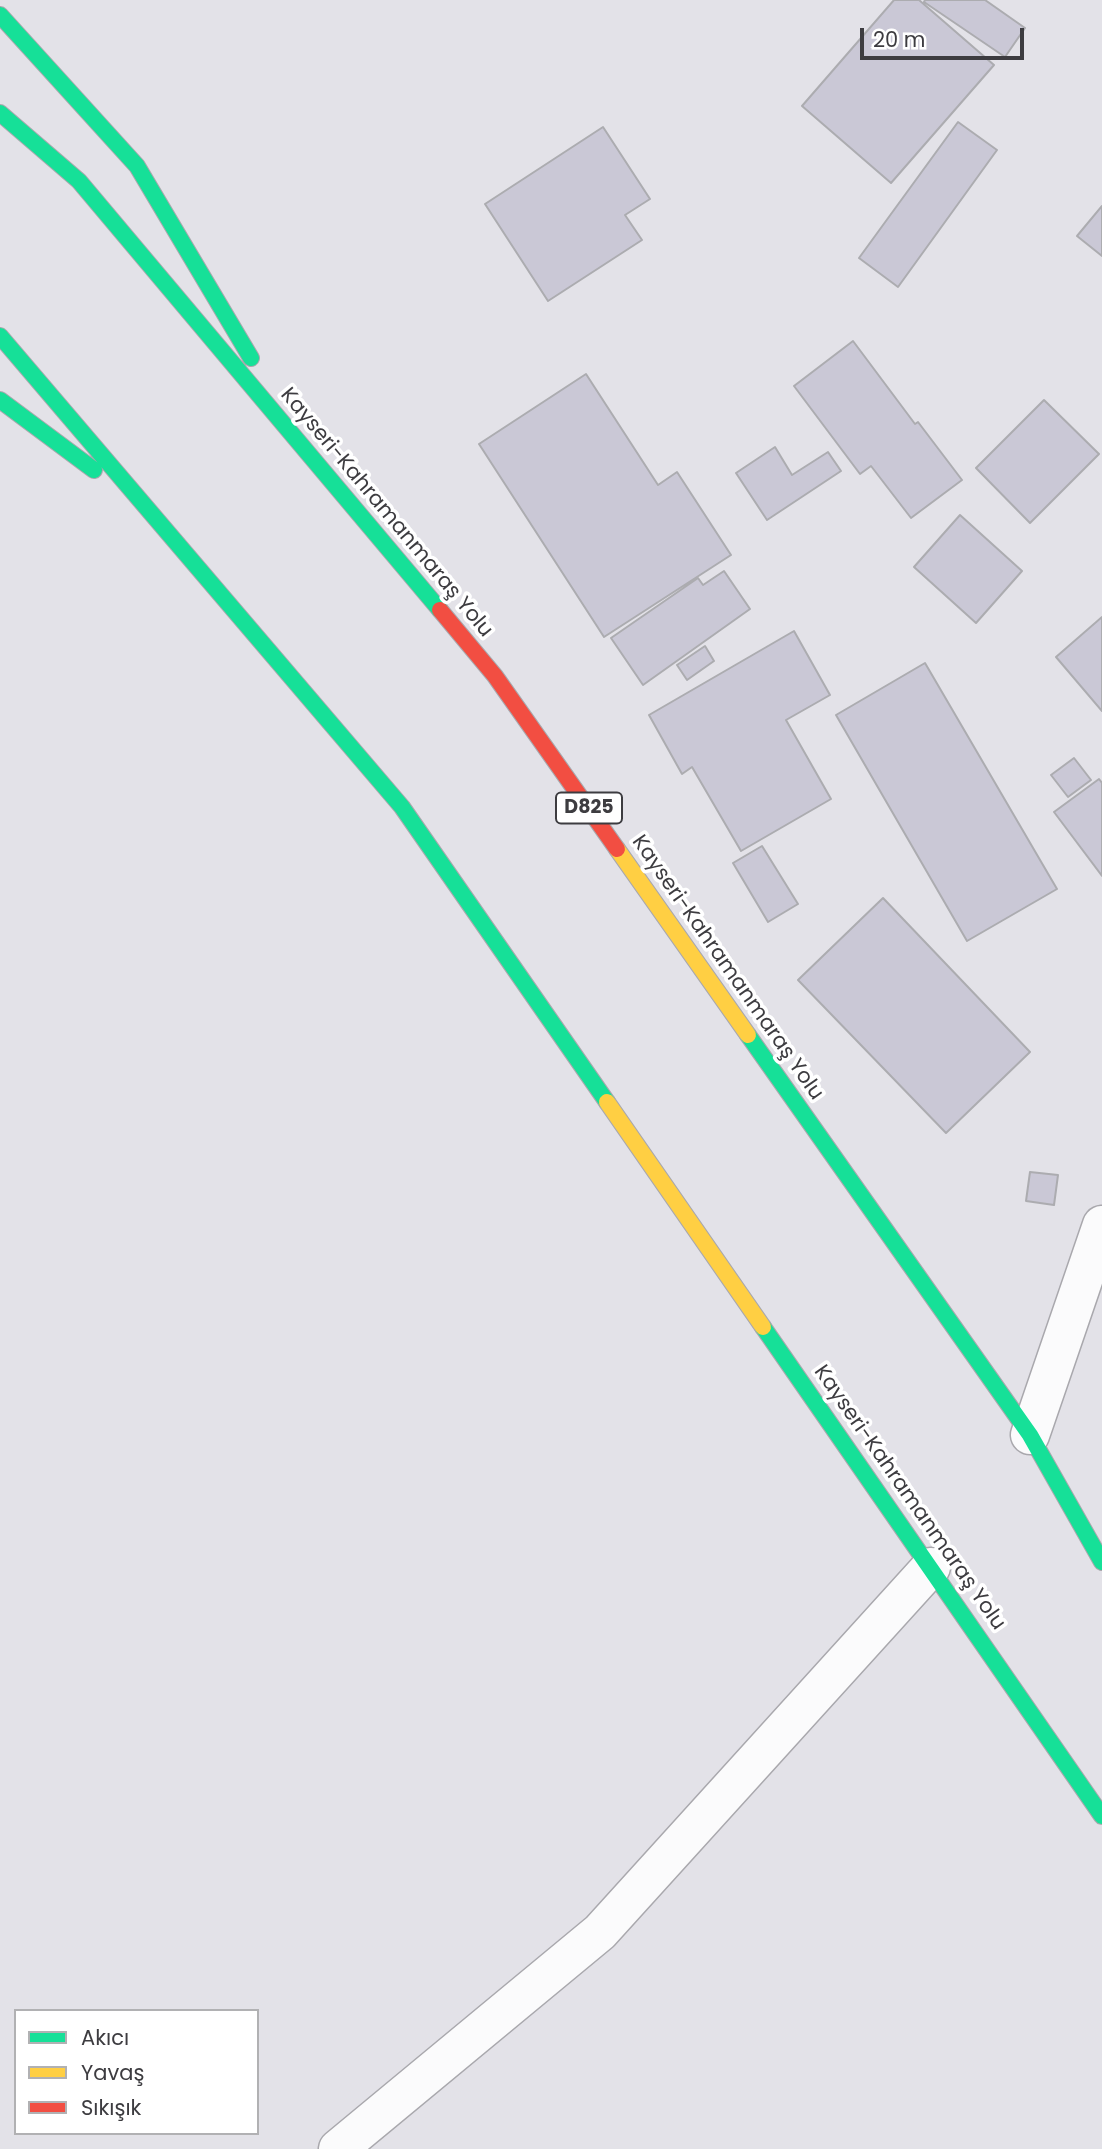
<!DOCTYPE html>
<meta charset="utf-8">
<style>
body{margin:0}
#map{position:relative;width:1102px;height:2149px;overflow:hidden;background:#e3e2e8;font-family:Poppins,sans-serif}
canvas{display:block}
.legend{position:absolute;left:14px;top:2009px;width:245px;height:126px;box-sizing:border-box;background:#fff;border:2px solid #b1b1b3;margin:0;padding:9px 12px;list-style:none;font-size:21px;color:#3d3c40}
.legend li{display:flex;align-items:center;gap:14px;height:35px}
.legend b{width:35px;border:2px solid #b1b1b3}
.scale{position:absolute;left:860px;top:28px;width:164px;height:32px;box-sizing:border-box;border:4px solid #3d3c40;border-top:0;padding-left:9px;font-size:21px;line-height:24px;white-space:nowrap;color:#3d3c40;-webkit-text-stroke:5px #fff;paint-order:stroke}
</style>
<div id="map">
<canvas width="1102" height="2149"></canvas>
<ul class="legend">
<li><b style="height:9px;background:#16e098"></b>Akıcı</li>
<li><b style="height:9px;background:#ffcf43"></b>Yavaş</li>
<li><b style="height:9px;background:#f24e42"></b>Sıkışık</li>
</ul>
<div class="scale">20 m</div>
</div>
<script>
const context = document.querySelector('canvas').getContext('2d');
context.lineJoin = 'round';
function fill(path, color) {
  context.fillStyle = color;
  context.fill(path, 'evenodd');
}
function stroke(path, color, width, dash) {
  context.strokeStyle = color;
  context.lineWidth = width;
  context.lineCap = dash ? 'butt' : 'round';
  context.setLineDash(dash || []);
  context.stroke(path);
}
function drawText(font, color, halo, rows, align = 'center') {
  context.font = font + ' Poppins,sans-serif';
  context.lineWidth = 7;
  context.setLineDash([]);
  context.textBaseline = 'middle';
  context.strokeStyle = halo;
  context.fillStyle = color;
  for (const [text, x, y, turn = 0] of rows) {
    context.save();
    context.translate(x, y);
    context.rotate((+turn || 0) * Math.PI / 180);
    context.textAlign = isNaN(turn) ? turn : align;
    if (halo) context.strokeText(text, 0, 0);
    context.fillText(text, 0, 0);
    context.restore();
  }
}
const building = new Path2D(`
 M894,0H919L994,65L891,183L802,106Z
 M925,0H985L1025,28L1005,57L924,2Z
 M958,122L997,150L898,287L859,258Z
 M603,127L650,199L625,215L642,240L548,301L485,204Z
 M1102,206V256L1077,236Z
 M853,341L915,424L918,422L962,480L911,518L871,466L860,474L794,386Z
 M586,374L658,485L677,472L731,555L604,637L479,444Z
 M1044,400L1099,454L1030,523L976,468Z
 M775,447L792,475L828,452L841,471L767,520L736,473Z
 M960,515L1022,571L976,623L914,567Z
 M724,571L750,609L643,685L611,638L698,578L703,585Z
 M1102,617V711L1056,657Z
 M794,631L830,695L786,720L831,799L741,851L692,767L682,774L649,715Z
 M705,646L714,661L687,680L677,665Z
 M925,663L1057,889L967,941L836,715Z
 M1074,758L1091,780L1068,797L1051,775Z
 M1099,779L1102,783V876L1054,812Z
 M762,846L798,904L768,922L733,863Z
 M883,898L1030,1052L946,1133L798,980Z
 M1030,1172L1058,1175L1054,1205L1026,1201Z`);
const street = new Path2D(`
 M1030,1435L1102,1225
 M338,2149L600,1932L931,1567`);
const fast = new Path2D(`
 M0,15L137,166L251,358
 M0,113L79,181L440,610
 M0,336L402,807L607,1102
 M0,400L94,470
 M748,1035L1030,1435L1102,1562
 M763,1327L1102,1816`);
const slow = new Path2D(`
 M617,849L748,1035
 M607,1102L763,1327`);
const jam = new Path2D(`
 M440,610L495,676L617,849`);
const shields = [
 [589,808,66]
];
const shieldNames = [
 ["D825",589,808]
];
const streetNames = [
 ["Kayseri-Kahramanmaraş Yolu",386,513,50],
 ["Kayseri-Kahramanmaraş Yolu",727,968,55],
 ["Kayseri-Kahramanmaraş Yolu",909,1498,55]
];
fill(building, '#cac8d6');
stroke(building, '#acacb0', 2);
stroke(street, '#a9a8ad', 41);
stroke(fast, '#a9a8ad', 18);
stroke(slow, '#a9a8ad', 18);
stroke(jam, '#a9a8ad', 18);
stroke(street, '#fbfbfc', 38);
stroke(fast, '#16e098', 16);
stroke(slow, '#ffcf43', 16);
stroke(jam, '#f24e42', 16);
for (const [x, y, w] of shields) {
  const box = new Path2D();
  box.roundRect(x - w / 2, y - 15.5, w, 31, 5);
  context.fillStyle = '#fff';
  context.fill(box);
  stroke(box, '#3d3c40', 2);
}
drawText('bold 19px', '#3d3c40', null, shieldNames);
drawText('21px', '#3d3c40', '#fff', streetNames);
</script>
